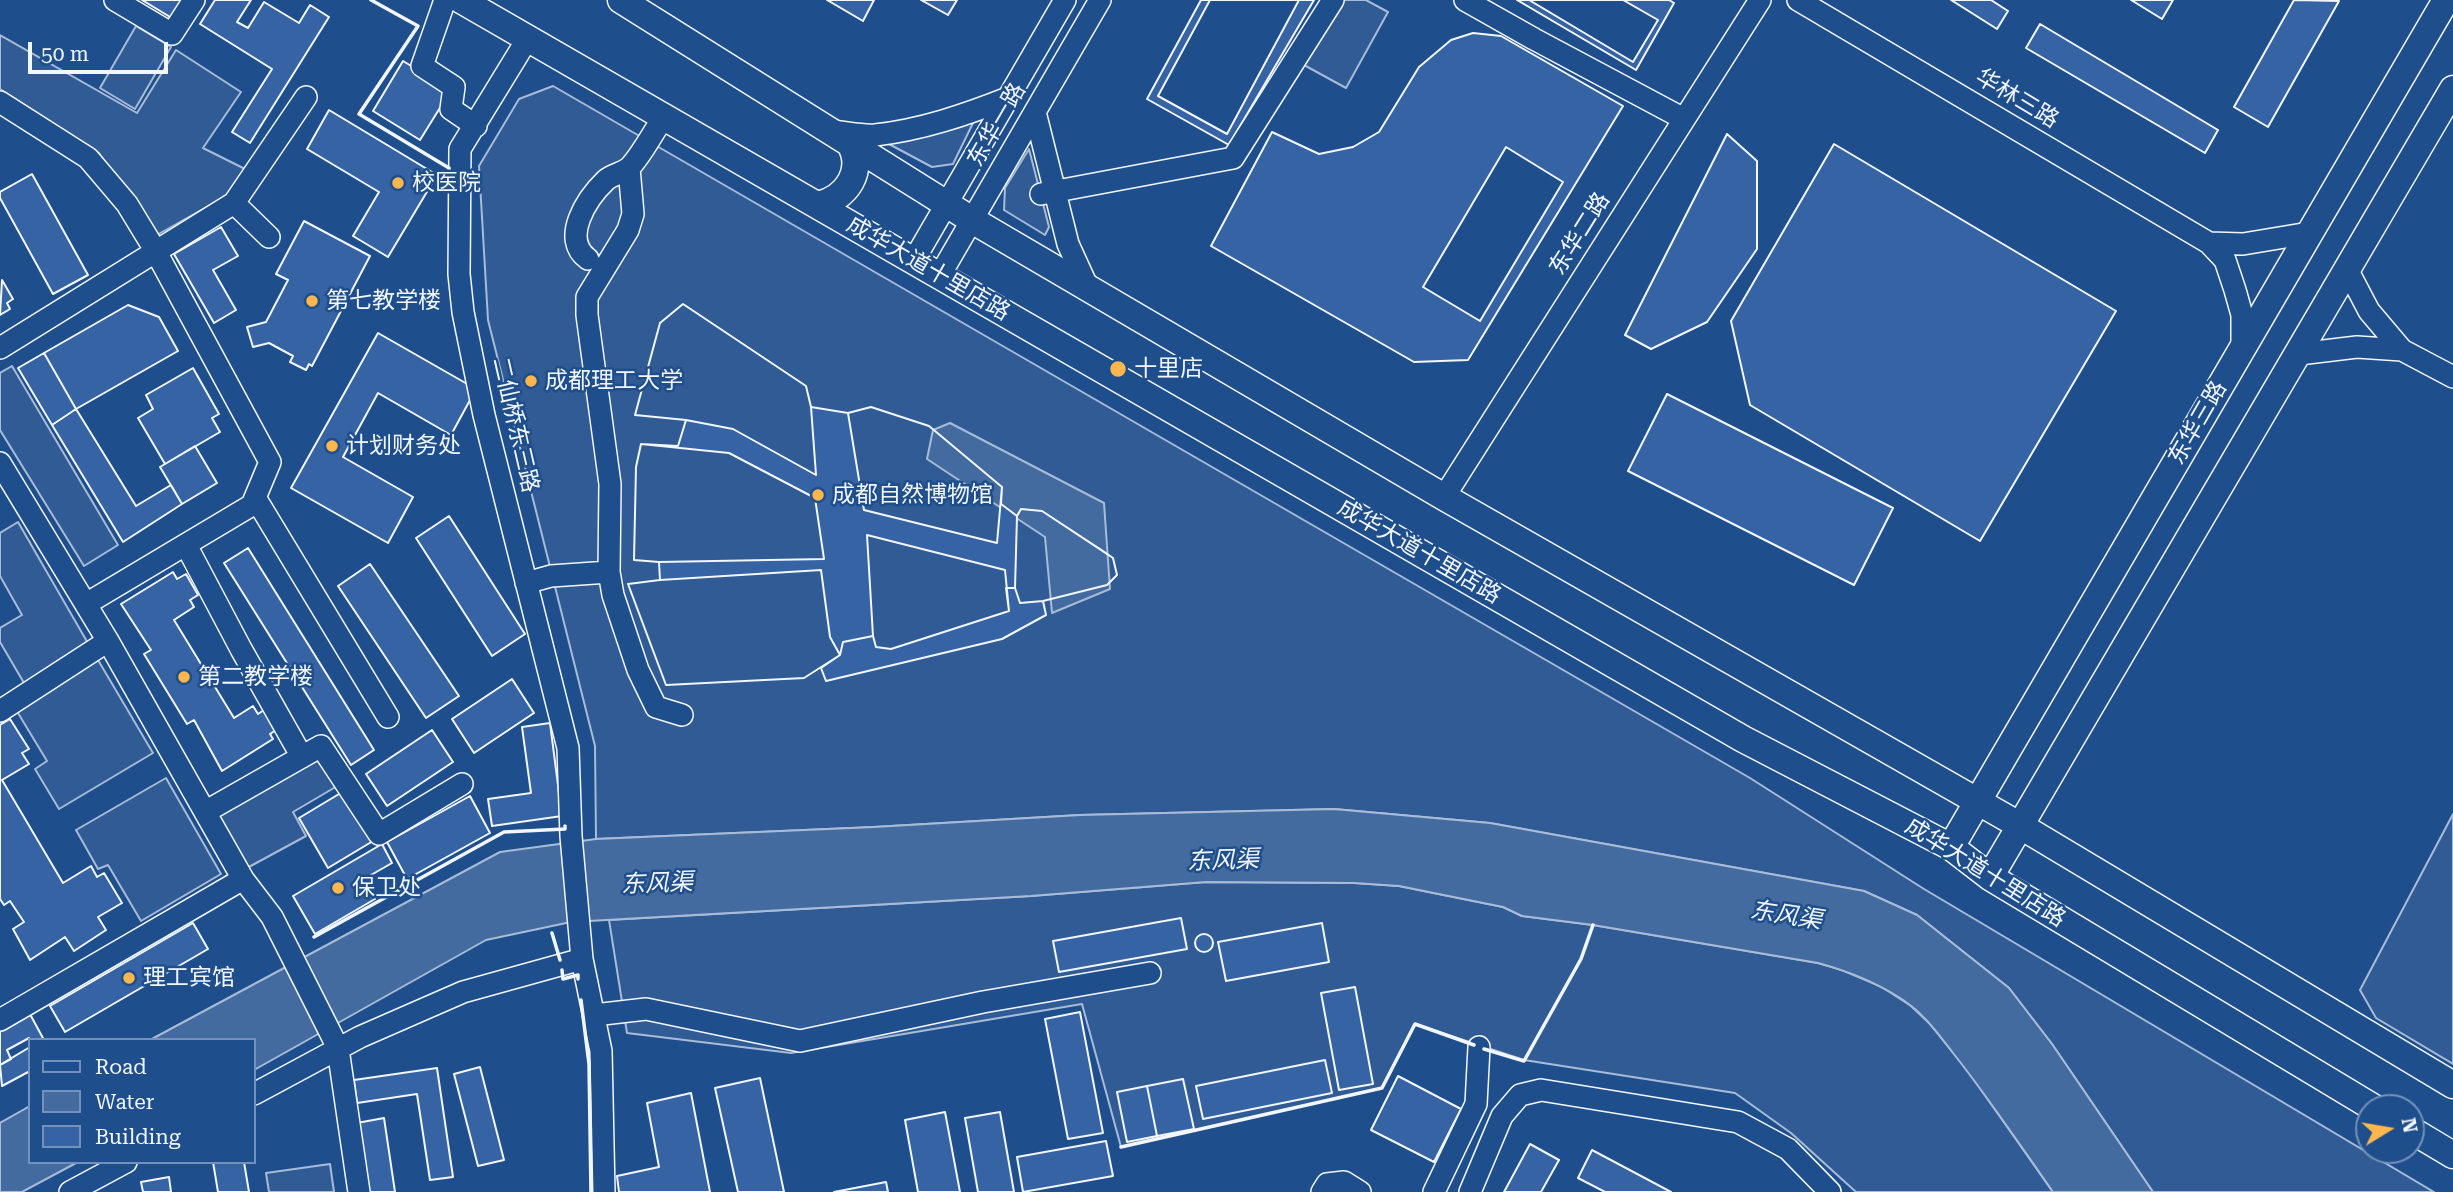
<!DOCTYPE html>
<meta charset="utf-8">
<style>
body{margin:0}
#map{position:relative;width:2453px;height:1192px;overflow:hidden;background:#1f4e8c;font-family:"Roboto Serif",serif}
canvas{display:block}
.legend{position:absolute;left:28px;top:1038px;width:228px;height:126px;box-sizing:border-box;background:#1f4e8c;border:2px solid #7391ba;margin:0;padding:9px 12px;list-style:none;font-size:21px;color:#f2f6ff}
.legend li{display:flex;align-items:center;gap:14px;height:35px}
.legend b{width:35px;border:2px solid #7391ba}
.north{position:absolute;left:2355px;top:1094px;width:70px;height:70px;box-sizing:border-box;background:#1f4e8c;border:2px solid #7391ba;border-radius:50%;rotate:79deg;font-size:19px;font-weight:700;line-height:28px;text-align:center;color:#f2f6ff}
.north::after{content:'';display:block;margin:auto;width:24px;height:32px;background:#ffb74d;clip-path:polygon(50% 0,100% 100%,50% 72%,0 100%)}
.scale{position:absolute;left:28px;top:42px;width:140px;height:32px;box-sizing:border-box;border:4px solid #f2f6ff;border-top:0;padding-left:9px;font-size:21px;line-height:24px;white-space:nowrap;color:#f2f6ff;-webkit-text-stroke:5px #1f4e8c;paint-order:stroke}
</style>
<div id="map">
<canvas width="2453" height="1192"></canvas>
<ul class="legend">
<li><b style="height:9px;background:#1f4e8c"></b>Road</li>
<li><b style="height:19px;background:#446ba0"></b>Water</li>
<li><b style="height:19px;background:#3563a3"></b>Building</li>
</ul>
<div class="north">N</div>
<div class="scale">50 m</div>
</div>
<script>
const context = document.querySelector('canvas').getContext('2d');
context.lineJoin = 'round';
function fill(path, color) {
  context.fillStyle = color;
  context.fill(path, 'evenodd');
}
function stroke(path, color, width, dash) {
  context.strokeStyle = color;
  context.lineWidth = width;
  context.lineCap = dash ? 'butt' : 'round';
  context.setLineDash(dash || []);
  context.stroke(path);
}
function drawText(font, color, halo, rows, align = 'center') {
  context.font = font + ' "Roboto Serif","Noto Sans SC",serif';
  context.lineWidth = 5;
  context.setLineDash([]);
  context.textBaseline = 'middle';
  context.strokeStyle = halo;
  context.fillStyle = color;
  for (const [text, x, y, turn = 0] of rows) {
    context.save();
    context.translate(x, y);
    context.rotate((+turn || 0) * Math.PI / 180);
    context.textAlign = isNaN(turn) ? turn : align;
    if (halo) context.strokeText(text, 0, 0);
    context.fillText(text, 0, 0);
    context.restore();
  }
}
const built = new Path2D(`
 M1340,0H1366L1388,12L1346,88L1304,65Z
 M136,26L171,47L135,109L100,88Z
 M0,35L137,113L176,50L241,92L203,148L245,169L228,195L155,236L99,153L0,89Z
 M553,86L1750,778L1924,889L2434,1192H2153L2052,1044L2009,988L1917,915L1864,891L1490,823L1334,809L1080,815L874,827L596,839L595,746L488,320L479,166L519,99Z
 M974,121L953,164L932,167L887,143Z
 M1029,149L1049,227L1045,235L1004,210L1005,188Z
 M12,366L118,545L84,566L0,430V373Z
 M18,522L89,645L24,683L0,642V628L22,615L0,576V533Z
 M98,660L153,753L59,809L35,769L47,761L15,708Z
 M321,756L339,785L293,812L306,836L247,868L217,814Z
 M166,778L221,874L141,921L108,865L98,869L76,830Z
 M2453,814V1064L2376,1018L2360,990Z
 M1206,882L1354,883L1399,886L1503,907L1522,916L1593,925L1818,963L1842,970L1882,987L1911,1006L1930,1024L1965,1067L2053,1192H1856L1791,1133L1735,1093L1524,1060L1415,1024L1382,1088L1121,1147L1082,1004L791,1053L627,1033L609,920L1031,896Z
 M330,1164L334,1192H269L266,1173Z`);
const water = new Path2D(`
 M950,423L1104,503L1110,589L1052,613L1045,537L927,459L933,430Z
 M1334,809L1490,823L1864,891L1917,915L2009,988L2052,1044L2153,1192H2053C2020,1145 1988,1097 1953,1053C1940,1036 1927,1018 1910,1005C1883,985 1851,972 1818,963L1593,925L1522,916L1503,907L1399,886L1354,883L1206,882L1031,896L571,922L486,940L254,1070V1040H150L500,852L596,839L874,827L1080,815Z
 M30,1106V1162H78L22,1192H0V1123Z`);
const building = new Path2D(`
 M142,0H187L175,20Z
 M215,0H251L237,22L248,28L264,2L299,23L310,5L329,17L250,143L232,132L272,69L200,24Z
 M827,0H874L863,21Z
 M921,0H957L948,15Z
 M1201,0H1314L1229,145L1147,99Z
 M1210,0H1299L1227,134L1158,96Z
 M1517,0H1669L1674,3L1636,70Z
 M1529,0H1623L1658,20L1633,62Z
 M1951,0H1991L2008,11L1997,29Z
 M2131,0H2173L2162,19Z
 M2294,0L2339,1L2268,127L2234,107Z
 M2040,24L2218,130L2205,153L2026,48Z
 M1473,33L1501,36L1623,106L1468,360L1414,362L1211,246L1272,132L1319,154L1353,147L1379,132L1419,67L1451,40Z
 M403,61L451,90L420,140L373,111Z
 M329,110L437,175L388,257L353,236L379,192L307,149Z
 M1727,134L1757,161V249L1707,322L1651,349L1625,335Z
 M1834,144L2116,311L1980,541L1750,405L1731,321Z
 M1506,147L1563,182L1480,321L1423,287Z
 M32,174L88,275L53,294L0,198V192Z
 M304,221L370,256L312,366L309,364L306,370L290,362L293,356L269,343L253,347L247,327L266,322L288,280L276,274Z
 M221,227L238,256L213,270L236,310L214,323L174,254Z
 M2,280L13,299L7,303L10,309L0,315Z
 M683,304L806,386L811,407L816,475L733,429L686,420L635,415L660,323Z
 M683,304L806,386L811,407L848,413L871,407L929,426L1002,487L1001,504L1017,516L1021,509L1042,511L1113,558L1117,575L1107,585L1043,601L1020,603L1015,588H1006L1009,611L891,649L876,647L873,636L843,642L840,655L804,678L666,685L628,584L660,580L659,562L634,560L636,467L641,444L678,446L686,420L635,415L660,323Z
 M128,305L159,317L178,351L76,409L44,353Z
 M378,333L476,389L451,435L378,393L343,457L413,497L388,543L291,488Z
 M44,353L76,409L52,425L18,368Z
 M193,368L219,414L212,418L220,432L165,464L138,418L153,409L146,395Z
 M1667,394L1893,508L1854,585L1628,471Z
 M871,407L929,426L1002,487L997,543L864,510L848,413Z
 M76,409L136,506L171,485L182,504L123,542L52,425Z
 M641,444L729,453L815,498L824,559L659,562L634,560L636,467Z
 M195,446L217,483L182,504L160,467Z
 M1021,509L1042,511L1103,551L1113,558L1117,575L1107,585L1043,601L1020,603L1015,588L1017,516Z
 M449,516L525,634L492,656L416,538Z
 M867,535L1005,570L1009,611L891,649L876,647L873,636Z
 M248,548L374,750L351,765L224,563Z
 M370,564L459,696L426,718L338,586Z
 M821,570L830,637L840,655L804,678L666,685L628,584L660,580Z
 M173,572L177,579L186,574L198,595L190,600L194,607L174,620L234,718L253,706L258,714L264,710L276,730L270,734L273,739L222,771L194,720L187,724L144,654L151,650L121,604Z
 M1006,588H1015L1020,603L1043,601L1046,615L1002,639L826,681L821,668L840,655L843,642L873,636L876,647L891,649L1009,611Z
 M512,679L534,713L474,753L452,719Z
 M10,719L29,749L22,753L29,764L2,780L63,883L91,866L97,877L104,873L122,903L98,917L106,930L74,951L65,937L30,960L13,929L24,922L10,901L4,905L0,899V725Z
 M550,723L562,816L492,826L488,799L531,793L522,727Z
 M432,730L453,762L387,806L366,774Z
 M344,791L373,841L328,868L299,818Z
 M470,796L490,833L407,879L387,842Z
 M382,844L392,863L364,879L375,899L315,934L293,896Z
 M1181,918L1187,949L1059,972L1053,941Z
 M193,923L208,949L65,1032L50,1006Z
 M1322,923L1329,962L1226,981L1218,942Z
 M1195 943a9 9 0 1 1 18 0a9 9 0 1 1-18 0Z
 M1355,987L1373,1084L1339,1090L1321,993Z
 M22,1012L31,1016L44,1040H30L29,1038L7,1050L11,1059L0,1065V1025Z
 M1080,1012L1103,1133L1068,1139L1045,1019Z
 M30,1047V1071L2,1086L0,1065Z
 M1325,1060L1332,1093L1203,1119L1196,1086Z
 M480,1067L504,1160L478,1166L454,1074Z
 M437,1068L453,1177L430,1180L417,1094L357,1103L354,1080Z
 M1398,1076L1461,1109L1434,1162L1371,1130Z
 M760,1078L784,1192H738L715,1088Z
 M1183,1079L1194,1129L1157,1136L1147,1086Z
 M1147,1086L1157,1136L1127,1142L1117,1092Z
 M691,1093L710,1192H619L617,1176L659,1167L647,1103Z
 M945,1112L960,1192H918L905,1120Z
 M1000,1112L1014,1192H978L965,1118Z
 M384,1118L395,1192H367L357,1123Z
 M1106,1141L1113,1176L1023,1192L1017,1157Z
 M1530,1144L1559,1160L1541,1192H1504Z
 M1592,1150L1671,1192H1605L1578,1178Z
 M213,1162H244L249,1192H218Z
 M169,1177L171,1192H143L141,1182Z
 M886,1182L888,1192H834Z`);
const minor = new Path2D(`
 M115,0L172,34L194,0
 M445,0L422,66L454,87L451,109L476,126
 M1465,0L1534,39L1684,119
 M1798,0L2209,243
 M528,38L460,149L459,274L463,312L484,415L568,748L571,836L582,959L601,1051L604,1192
 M0,102L88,158L127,204L155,250L270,462L252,505L86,604
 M1035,112L1068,244L1088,288
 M831,131C845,132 861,136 875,135C921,130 965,115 1008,98
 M629,168L633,214L628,230L587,297V315L610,484L609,572L613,595L638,670L656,707L682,715
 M1041,194L1233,158L1333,0
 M234,203L269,237
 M588,259C560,239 587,198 606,180C613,174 624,173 630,167C643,153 653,132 664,117
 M914,260L1065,0
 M940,275L1100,0
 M0,348L234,203L306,97
 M2242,348V315L2235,290L2225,260L2209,243L2243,244L2309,233
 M2402,350L2453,377
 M2299,354L2357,347L2402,350L2369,311L2347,269
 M0,463L108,641L243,879L272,917L332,1036L338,1049L359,1192
 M1444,497L1760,0
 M256,499L388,717
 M186,545L241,649L302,757
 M526,583L551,576L609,572
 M0,711L108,641
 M205,812L321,746L379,834L462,784
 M594,1015L646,1009L800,1041L983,1002L1150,973
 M0,1020L243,879
 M254,1094L360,1037L463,992L582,959
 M70,1192L126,1162
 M1322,1192L1327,1184L1344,1182L1360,1192
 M1434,1192L1476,1104L1479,1047
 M1470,1192L1502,1116L1520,1095L1541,1090L1738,1122L1788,1149L1830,1192`);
const major = new Path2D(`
 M461,0L1743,739L1951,847L1990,877L2374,1108
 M621,0L972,220L1444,497L2019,825L2453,1085
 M818,205C847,198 866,170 849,142
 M1951,847L2446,0
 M1990,877L2453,89
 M2411,1130L2453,1155`);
const wall = new Path2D(`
 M371,0L418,26L359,114L449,168L450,180
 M552,933L560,960
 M314,937L504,832L565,829V826
 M562,970L563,979L578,975V979
 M581,1000L589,1064L591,1192
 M1484,1049L1524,1061L1581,959L1593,925
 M1121,1147L1382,1088L1415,1024L1474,1045`);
const markers = [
 [398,183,7,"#ffb74d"],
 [312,301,7,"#ffb74d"],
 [1118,369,9,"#ffb74d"],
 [531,381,7,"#ffb74d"],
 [332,446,7,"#ffb74d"],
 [818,495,7,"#ffb74d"],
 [184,677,7,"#ffb74d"],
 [338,888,7,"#ffb74d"],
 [129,978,7,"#ffb74d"]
];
const streetNames = [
 ["华林三路",2017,99,31],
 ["东华一路",997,125,-60],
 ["东华二路",1580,234,-58],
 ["成华大道十里店路",928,269,30],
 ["东华三路",2198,423,-60],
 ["二仙桥东三路",515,425,77],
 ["成华大道十里店路",1419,552,30],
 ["成华大道十里店路",1985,873,32]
];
const poiNames = [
 ["校医院",412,183],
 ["第七教学楼",326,301],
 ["十里店",1134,369],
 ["成都理工大学",545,381],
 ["计划财务处",346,446],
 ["成都自然博物馆",832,495],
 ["第二教学楼",198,677],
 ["保卫处",352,888],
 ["理工宾馆",143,978]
];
const waterNames = [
 ["东风渠",1223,861,-2],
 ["东风渠",657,884,-2],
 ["东风渠",1786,916,9]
];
fill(built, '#305b95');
stroke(built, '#a8bbd7', 2);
fill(water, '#446ba0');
stroke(water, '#a8bbd7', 2);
fill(building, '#3563a3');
stroke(building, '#f2f6ff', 2);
stroke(minor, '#f2f6ff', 24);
stroke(major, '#f2f6ff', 29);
stroke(minor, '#1f4e8c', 21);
stroke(major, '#1f4e8c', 26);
stroke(wall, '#f2f6ff', 3.5);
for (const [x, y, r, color] of markers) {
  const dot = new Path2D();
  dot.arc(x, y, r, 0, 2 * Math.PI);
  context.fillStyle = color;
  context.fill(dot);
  stroke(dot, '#1f4e8c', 2.5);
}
drawText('23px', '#f2f6ff', '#1f4e8c', streetNames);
drawText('23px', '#f2f6ff', '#1f4e8c', poiNames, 'left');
drawText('italic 24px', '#f2f6ff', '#1f4e8c', waterNames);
</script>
